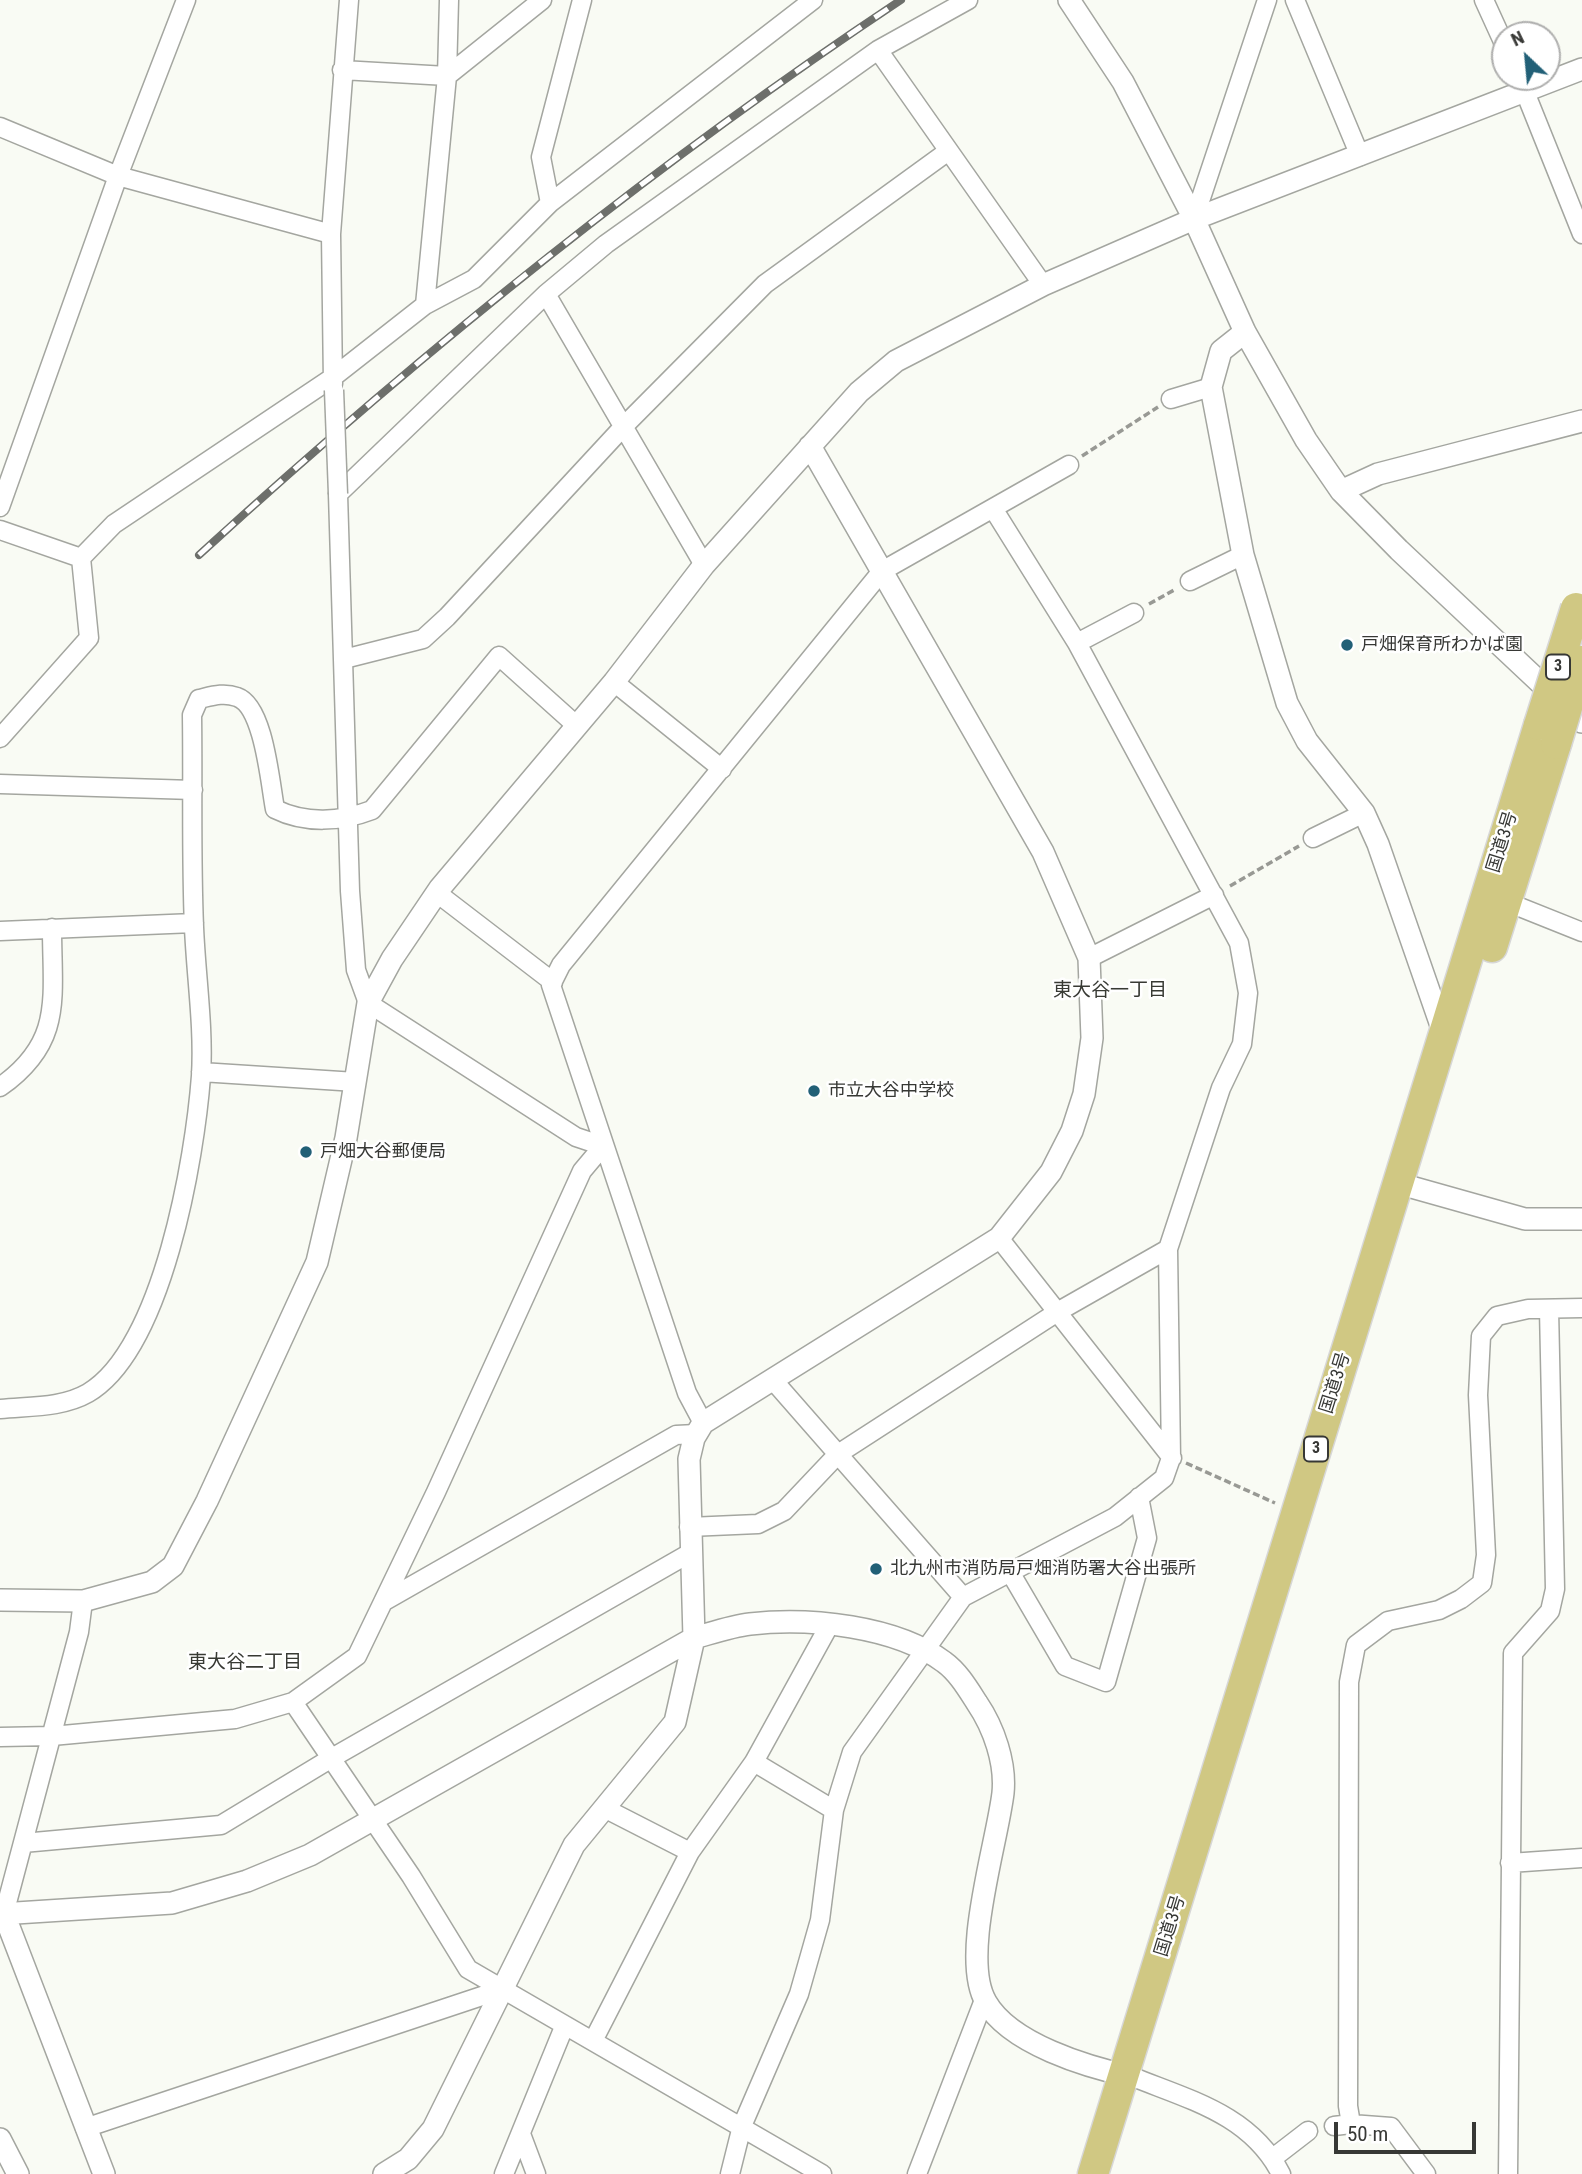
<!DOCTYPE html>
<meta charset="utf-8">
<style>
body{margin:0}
#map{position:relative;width:1582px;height:2174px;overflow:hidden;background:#f9fbf4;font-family:"Roboto Condensed",sans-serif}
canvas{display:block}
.north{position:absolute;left:1491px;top:21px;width:70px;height:70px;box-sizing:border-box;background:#fff;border:2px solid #afafae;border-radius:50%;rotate:334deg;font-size:19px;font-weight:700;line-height:28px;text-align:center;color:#373835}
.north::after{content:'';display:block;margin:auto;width:24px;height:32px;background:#226077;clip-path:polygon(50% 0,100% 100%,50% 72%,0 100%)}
.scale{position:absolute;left:1334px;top:2122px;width:142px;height:32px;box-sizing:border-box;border:4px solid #373835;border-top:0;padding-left:9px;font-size:21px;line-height:24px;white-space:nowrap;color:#373835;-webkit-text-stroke:5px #fff;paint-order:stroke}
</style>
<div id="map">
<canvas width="1582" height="2174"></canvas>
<div class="north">N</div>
<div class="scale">50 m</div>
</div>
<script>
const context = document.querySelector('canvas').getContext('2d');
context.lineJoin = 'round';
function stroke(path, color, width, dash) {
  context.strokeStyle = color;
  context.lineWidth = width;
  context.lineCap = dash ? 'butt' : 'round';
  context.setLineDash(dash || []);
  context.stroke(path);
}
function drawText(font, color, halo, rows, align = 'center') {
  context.font = font + ' "Roboto Condensed","Noto Sans JP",sans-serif';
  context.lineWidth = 5;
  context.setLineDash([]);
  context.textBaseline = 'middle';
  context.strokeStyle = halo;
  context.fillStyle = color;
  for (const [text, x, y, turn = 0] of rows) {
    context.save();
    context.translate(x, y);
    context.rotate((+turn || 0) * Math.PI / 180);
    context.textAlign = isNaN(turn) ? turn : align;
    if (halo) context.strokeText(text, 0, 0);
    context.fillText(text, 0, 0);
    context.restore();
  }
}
const path = new Path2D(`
 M1082,456L1158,407
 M1149,604L1176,589
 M1230,886L1299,846
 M1186,1463L1275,1503`);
const minor = new Path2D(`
 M1295,0L1360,156
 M1484,0L1505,46
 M878,50L1043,285
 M342,70L447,76L542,0
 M1519,77L1582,234
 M0,127L118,176L331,234
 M550,203L541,157L582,0
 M1194,219L1267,0
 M546,294L704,565
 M425,305L447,76L449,0
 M333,384L331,234L349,0
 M1171,399L1211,387
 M0,507L118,176L186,0
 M0,530L81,558
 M81,558L114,524L332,378L425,305L474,279L550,203L813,0
 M1190,581L1243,555
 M1077,643L1134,613
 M344,659L423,639L447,617L624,426L765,284L947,152
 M614,682L722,769
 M0,738L89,638L81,558
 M0,784L193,790
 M1313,838L1364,813
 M437,893L553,982
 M1507,902L1582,932
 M0,931L194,923
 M1089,958L1214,895
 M201,1072L356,1082
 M0,1087C64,1042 52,998 52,928
 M603,1146L576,1137L368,1003L356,970L350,891L338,494L546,294L606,244L878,50L968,0
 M999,1238L1172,1458
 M772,1379L963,1597
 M0,1409C29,1406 62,1408 88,1393C163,1349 195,1157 201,1076C204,1027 196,976 194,927C191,856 193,785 192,715L199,699C212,696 224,692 237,697C264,706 270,783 275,809C305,824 341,822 372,810L499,656L577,726
 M703,1423L687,1393L551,985L561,965L882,571L1069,465
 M689,1527L758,1524L784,1511L838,1454L1059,1311L1168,1249
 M1010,1572L1065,1666L1106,1682L1147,1538L1139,1497
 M383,1602L676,1435L696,1434
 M293,1702L411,1876L468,1969L822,2174
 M0,1737L52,1736L235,1719L293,1702L357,1656L436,1492L582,1171L603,1146
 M754,1762L834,1810
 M604,1808L690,1852
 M23,1843L221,1825L330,1759L690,1553
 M1510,1863L1582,1858
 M4,1914L79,1632L83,1601
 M593,2041L690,1852L754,1762L830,1624
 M1133,2077C1190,2100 1251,2115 1281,2174
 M1351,2124L1348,2106L1349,1682L1356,1645L1388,1621L1439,1610L1461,1599L1482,1583L1486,1555L1478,1395L1481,1336L1497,1316L1528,1309L1582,1308
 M1334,2126L1351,2124L1391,2127L1426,2174
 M85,2128L500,1990
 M521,2134L536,2174
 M1273,2158L1308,2131
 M504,2174L564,2027
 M730,2174L742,2126L799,1994L820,1920L834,1810L852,1752L963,1597L1115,1517L1164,1478L1171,1458L1168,1249L1221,1088L1242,1044L1248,993L1239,943L1077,643L994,510
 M917,2174L984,2000
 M1508,2174L1513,1653L1550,1611L1555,1589L1549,1309`);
const tertiary = new Path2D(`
 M1069,0L1123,82L1194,219L1245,332L1306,440L1341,491L1399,550L1582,722
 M1245,332L1221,351L1211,387L1243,555L1287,703L1307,741L1364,813L1378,844L1444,1034
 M1341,491L1378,474L1582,421
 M1397,1183L1525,1219H1582
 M0,1600L83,1601L152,1582L173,1566L207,1501L317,1262L346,1138L368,1003L392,959L440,888L614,682L704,565L859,392L896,361L1043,285L1194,219L1582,69
 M0,1914L172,1903L247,1881L310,1855L694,1638C712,1633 732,1626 750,1624C809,1617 896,1626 944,1662C958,1672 968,1689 977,1703C994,1728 1006,1763 1003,1793C997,1844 960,1958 986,2002C1010,2044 1087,2067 1133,2077
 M4,1914L104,2174
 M0,2139L18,2174
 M384,2174L408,2159L433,2129L574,1845L675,1722L694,1638L689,1459L694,1438L703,1423L999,1238L1051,1172L1072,1131L1084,1094L1092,1038L1089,958L1043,852L810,446`);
const trunk = new Path2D(`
 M1492,947L1556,744
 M1093,2174L1539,725`);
const rail = new Path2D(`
 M199,555C420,353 651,166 901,0`);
const minorBridge = new Path2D(`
 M334,390L338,494`);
const trunkBridge = new Path2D(`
 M1539,725L1576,608
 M1556,744L1581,661`);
const markers = [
 [1347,645,7,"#226077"],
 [814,1091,7,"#226077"],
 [306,1152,7,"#226077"],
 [876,1569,7,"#226077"]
];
const shields = [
 [1558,667,24],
 [1316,1449,24]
];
const shieldNames = [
 ["3",1558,667],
 ["3",1316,1449]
];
const poiNames = [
 ["戸畑保育所わかば園",1361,645],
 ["市立大谷中学校",828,1091],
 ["戸畑大谷郵便局",320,1152],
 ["北九州市消防局戸畑消防署大谷出張所",890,1569]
];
const streetNames = [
 ["国道3号",1503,842,-73],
 ["国道3号",1336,1383,-73],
 ["国道3号",1171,1926,-73]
];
const neighbourhoodNames = [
 ["東大谷一丁目",1110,991],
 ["東大谷二丁目",245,1663]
];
stroke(minor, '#a4a6a0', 21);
stroke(tertiary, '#a4a6a0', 24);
stroke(trunk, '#d7d7d7', 33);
stroke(path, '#989994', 3.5, [7, 3.5]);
stroke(minor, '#fff', 18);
stroke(tertiary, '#fff', 21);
stroke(trunk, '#d0c883', 30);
stroke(rail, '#6d6f6b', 8);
stroke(rail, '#fff', 5, [16]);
stroke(minorBridge, '#a4a6a0', 21, []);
stroke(trunkBridge, '#d7d7d7', 33, []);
stroke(minorBridge, '#fff', 18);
stroke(trunkBridge, '#d0c883', 30);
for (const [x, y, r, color] of markers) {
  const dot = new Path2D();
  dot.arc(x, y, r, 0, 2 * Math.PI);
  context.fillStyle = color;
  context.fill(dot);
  stroke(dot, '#fff', 2.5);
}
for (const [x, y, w] of shields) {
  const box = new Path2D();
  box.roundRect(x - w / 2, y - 12.5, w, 25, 5);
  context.fillStyle = '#fff';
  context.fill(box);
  stroke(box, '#373835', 2);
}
drawText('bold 16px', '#373835', null, shieldNames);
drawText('18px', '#373835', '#fff', poiNames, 'left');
drawText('18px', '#373835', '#fff', streetNames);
drawText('19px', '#383a34', '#fff', neighbourhoodNames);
</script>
